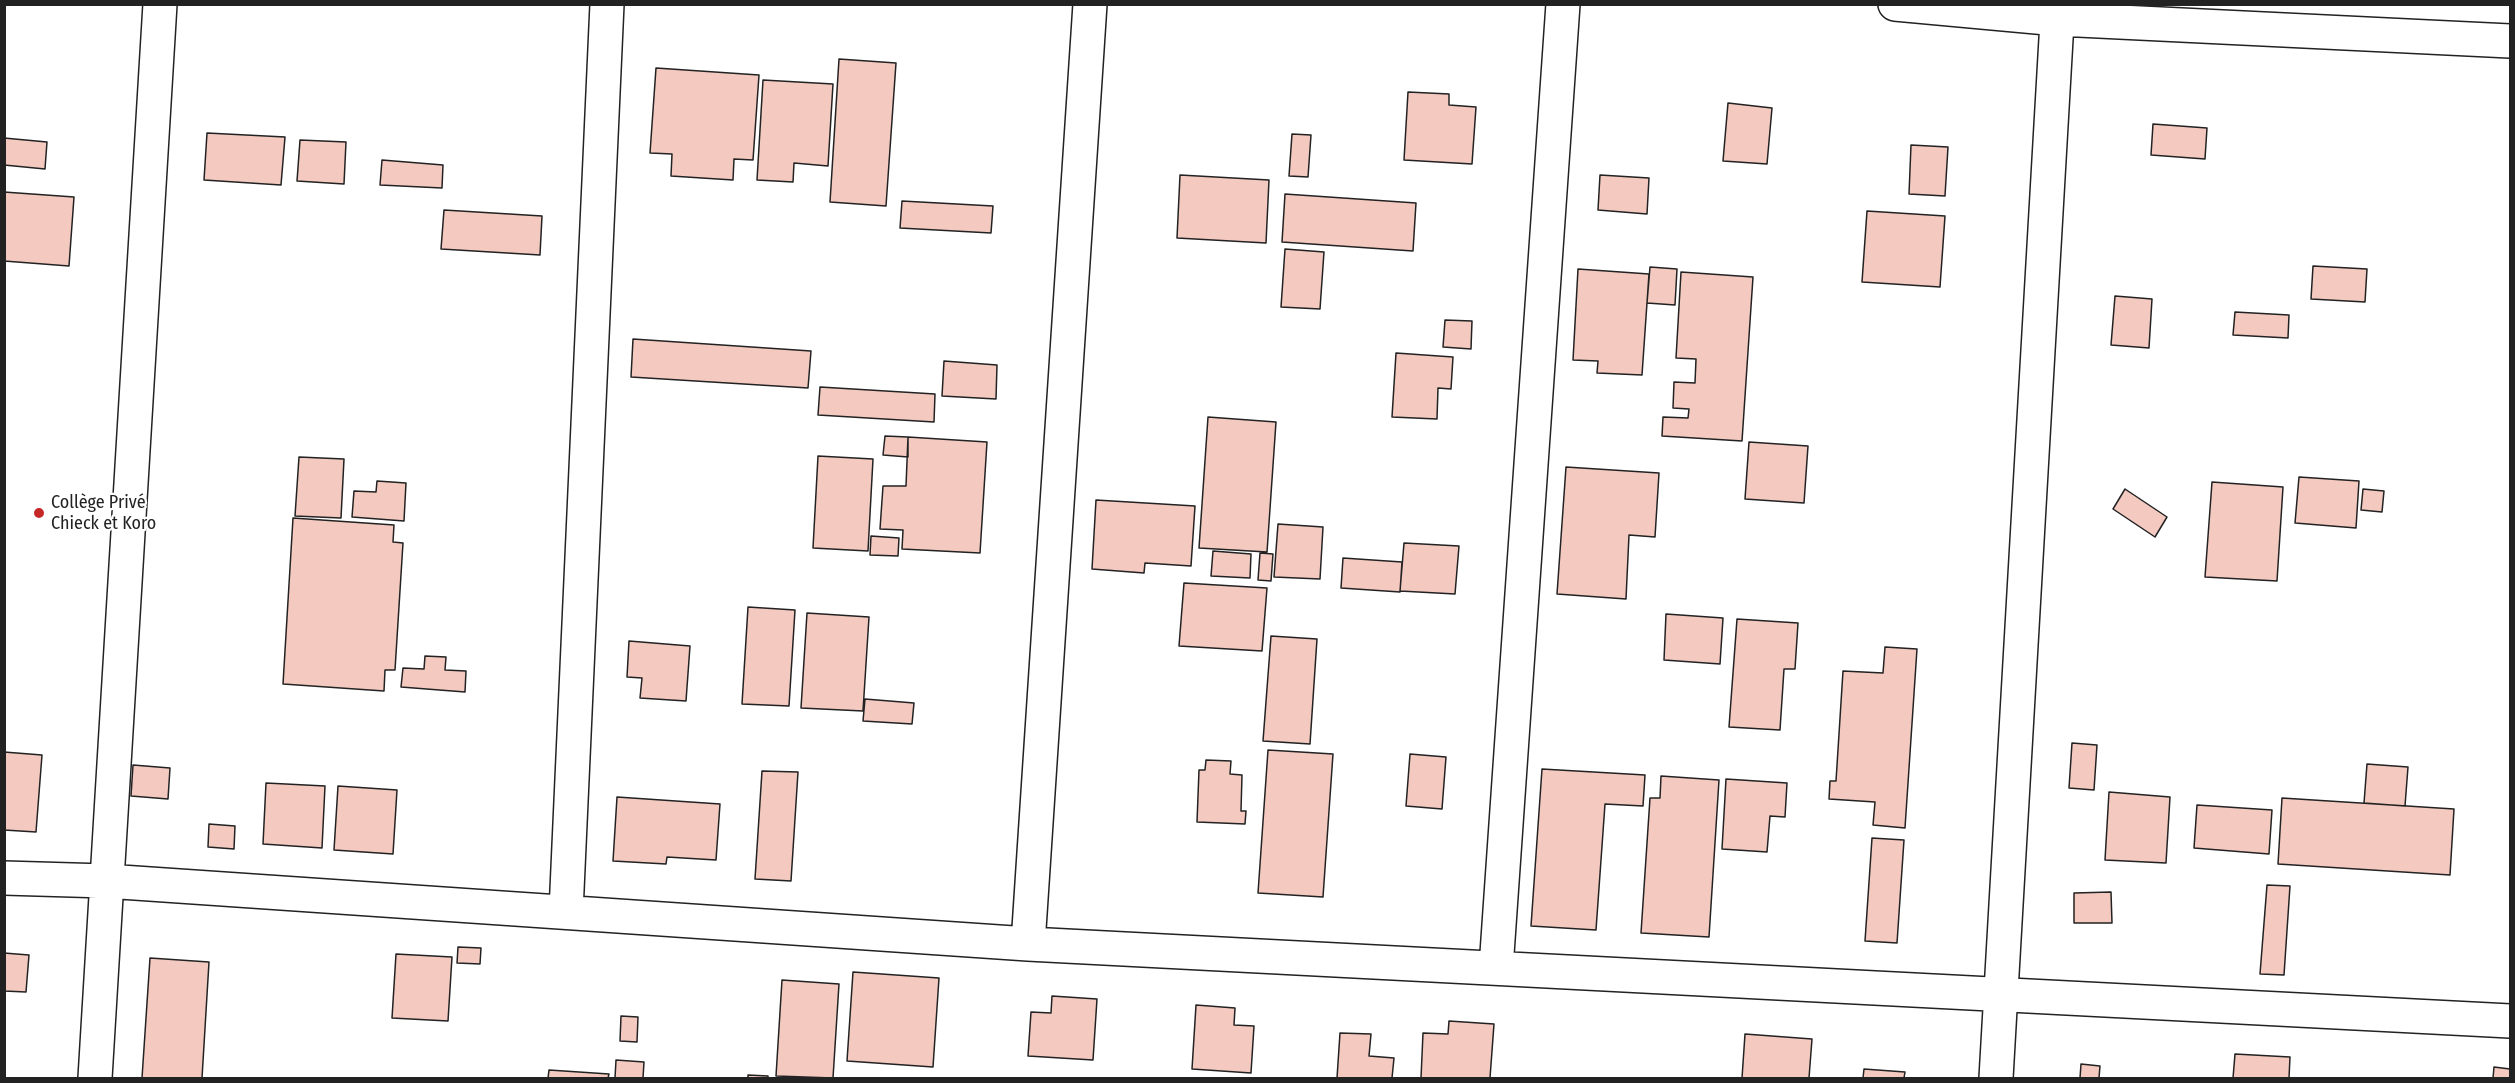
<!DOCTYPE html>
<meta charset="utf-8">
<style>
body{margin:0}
#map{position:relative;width:2515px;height:1083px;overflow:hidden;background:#fff;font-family:"Fira Sans Condensed",sans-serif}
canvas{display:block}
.frame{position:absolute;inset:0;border:6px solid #222;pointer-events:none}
</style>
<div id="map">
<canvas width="2515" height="1083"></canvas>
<div class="frame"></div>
</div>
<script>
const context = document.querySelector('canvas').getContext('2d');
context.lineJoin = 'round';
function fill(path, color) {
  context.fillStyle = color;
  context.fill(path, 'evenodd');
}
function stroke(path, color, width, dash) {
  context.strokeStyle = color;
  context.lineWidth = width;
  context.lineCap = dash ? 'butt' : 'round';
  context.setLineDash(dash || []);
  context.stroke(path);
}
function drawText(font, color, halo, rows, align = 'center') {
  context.font = font + ' "Fira Sans Condensed",sans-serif';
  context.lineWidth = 4.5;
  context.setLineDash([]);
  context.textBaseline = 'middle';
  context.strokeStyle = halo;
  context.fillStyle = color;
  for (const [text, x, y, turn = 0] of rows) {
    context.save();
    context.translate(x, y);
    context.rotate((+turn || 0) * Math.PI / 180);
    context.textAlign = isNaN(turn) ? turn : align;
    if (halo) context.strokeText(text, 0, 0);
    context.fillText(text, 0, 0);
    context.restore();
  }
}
const building = new Path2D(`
 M839,59L896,63L886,206L830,202Z
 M656,68L759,75L753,160L734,159L733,180L671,176L672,154L650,153Z
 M763,80L833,84L828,166L794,163L793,182L757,180Z
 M1408,92L1449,94V105L1476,107L1472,164L1404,160Z
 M1728,103L1772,108L1767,164L1723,161Z
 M2153,124L2207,128L2205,159L2151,155Z
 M207,133L285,137L281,185L204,180Z
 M1292,134L1311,135L1308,177L1289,176Z
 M4,138L47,142L45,169L4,165Z
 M300,140L346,142L344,184L297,181Z
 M1911,145L1948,147L1945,196L1909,194Z
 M382,160L443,165L442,188L380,185Z
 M1180,175L1269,180L1266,243L1177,238Z
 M1600,175L1649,178L1647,214L1598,210Z
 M4,192L74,197L69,266L4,261Z
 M1285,194L1416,203L1413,251L1282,242Z
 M902,201L993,206L991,233L900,228Z
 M444,210L542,216L540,255L441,249Z
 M1867,211L1945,216L1940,287L1862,282Z
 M1285,249L1324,252L1320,309L1281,307Z
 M2313,266L2367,269L2365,302L2311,299Z
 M1650,267L1677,269L1675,305L1647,303Z
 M1578,269L1649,274L1642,375L1597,373L1598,361L1573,360Z
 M1681,272L1753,277L1742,441L1662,436L1663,417L1688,418L1689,409L1673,408L1674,382L1695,383L1696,359L1676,358Z
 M2115,296L2152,299L2149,348L2111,345Z
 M2235,312L2289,315L2288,338L2233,335Z
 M1445,320L1472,321L1471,349L1443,347Z
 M633,339L811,351L808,388L631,377Z
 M1396,353L1453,357L1451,389L1438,388L1437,419L1392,417Z
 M944,361L997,365L996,399L942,396Z
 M820,387L935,394L934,422L818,415Z
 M1208,417L1276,422L1267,552L1199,548Z
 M885,436L908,437V457L883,455Z
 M908,437L987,442L980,553L902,549L903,530L880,529L883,486H906Z
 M1749,442L1808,446L1804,503L1745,499Z
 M818,456L873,459L868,551L813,548Z
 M299,457L344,459L341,518L295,516Z
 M1566,467L1659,473L1655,537L1629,535L1626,599L1557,594Z
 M2299,477L2359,481L2356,528L2295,523Z
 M377,481L406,483L404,521L352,517L354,491L376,492Z
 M2212,482L2283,487L2277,581L2205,577Z
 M2125,489L2167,517L2155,537L2113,509Z
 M2363,489L2384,491L2382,512L2361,510Z
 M1096,500L1195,506L1191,566L1145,563L1144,573L1092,569Z
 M293,518L394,525L393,542L403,543L395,670H385L384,691L283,684Z
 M1278,524L1323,527L1320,579L1274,577Z
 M871,536L899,538L898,556L870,555Z
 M1404,543L1459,546L1455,594L1400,591Z
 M1213,551L1251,554L1250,578L1211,576Z
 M1260,553L1273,554L1271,581L1258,580Z
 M1343,558L1402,562L1400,592L1341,588Z
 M1184,583L1267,588L1262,651L1179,646Z
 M748,607L795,610L789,706L742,704Z
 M807,613L869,617L863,711L801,708Z
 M1666,614L1723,618L1720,664L1664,660Z
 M1737,619L1798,623L1795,669H1784L1780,730L1729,727Z
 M1271,636L1317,639L1310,744L1263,741Z
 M629,641L690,646L686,701L640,698L642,678L627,677Z
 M1885,647L1917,649L1905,828L1873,825L1875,802L1829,799L1830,781H1836L1843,671L1883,673Z
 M425,656L446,657L445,670L466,671L465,692L401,687L403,668L424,669Z
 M865,699L914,703L912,724L863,721Z
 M2072,743L2097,745L2094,790L2069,788Z
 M1268,750L1333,754L1323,897L1258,893Z
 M4,752L42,755L36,832L4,830Z
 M1410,754L1446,757L1442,809L1406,806Z
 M1206,760L1231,761L1230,774L1242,775L1241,811H1246L1245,824L1197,822L1199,770H1205Z
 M2367,764L2408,767L2405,806L2364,803Z
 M133,765L170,768L168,799L131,796Z
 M1542,769L1645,775L1643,806L1605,804L1596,930L1531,926Z
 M762,771L798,772L791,881L755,879Z
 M1661,776L1719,780L1709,937L1641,933L1650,798H1660Z
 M1726,779L1787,783L1785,817L1770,816L1767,852L1722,849Z
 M266,783L325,786L322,848L263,844Z
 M338,786L397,790L393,854L334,850Z
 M2109,792L2170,797L2166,863L2105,860Z
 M617,797L720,804L716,860L667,857L666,864L613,861Z
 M2282,798L2454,809L2450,875L2278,864Z
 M2197,805L2272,810L2269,854L2194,848Z
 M209,824L235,826L234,849L208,847Z
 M1872,838L1904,840L1897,943L1865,941Z
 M2267,885L2290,886L2284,975L2260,974Z
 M2111,892L2112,923H2074V893Z
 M458,947L481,948L480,964L457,963Z
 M4,953L29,955L26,992L4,991Z
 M396,954L452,957L448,1021L392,1018Z
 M150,958L209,962L202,1078H142Z
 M853,972L939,978L933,1067L847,1061Z
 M782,980L839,984L833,1078L776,1076Z
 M1052,996L1097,999L1093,1060L1028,1056L1031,1012L1051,1013Z
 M1196,1005L1235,1008L1234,1025L1254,1026L1251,1073L1192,1069Z
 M621,1016L638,1017L637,1042L620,1041Z
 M1449,1021L1494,1024L1490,1078H1421L1423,1033L1448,1034Z
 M1340,1033L1371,1034L1369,1056L1394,1058L1392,1078H1337Z
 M1745,1034L1812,1039L1809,1078H1742Z
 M2235,1054L2290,1057L2289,1078H2233Z
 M616,1060L644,1062L643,1078H615Z
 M2081,1064L2100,1066L2099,1078H2080Z
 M2494,1067L2510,1069V1078H2493Z
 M1864,1069L1905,1072L1904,1078H1863Z
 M549,1070L609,1074L608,1078H548Z
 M748,1075L768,1076V1078H748Z`);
const minor = new Path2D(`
 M1895,4L2058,19L2510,41
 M4,878L106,881L1028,944L2510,1021
 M566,912L607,4
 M1028,944L1090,4
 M1496,968L1563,4
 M95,1078L160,4
 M1996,1078L2058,4`);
const markers = [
 [39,513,6,"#c62828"]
];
const poiNames = [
 ["Collège Privé",51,503],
 ["Chieck et Koro",51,524]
];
fill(building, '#f3c9c0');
stroke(building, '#222', 1.5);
stroke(minor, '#222', 36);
stroke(minor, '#fff', 33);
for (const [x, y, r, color] of markers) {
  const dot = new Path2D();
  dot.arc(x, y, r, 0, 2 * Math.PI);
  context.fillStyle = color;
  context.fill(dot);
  stroke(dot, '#fff', 2);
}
drawText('18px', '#222', '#fff', poiNames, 'left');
</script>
